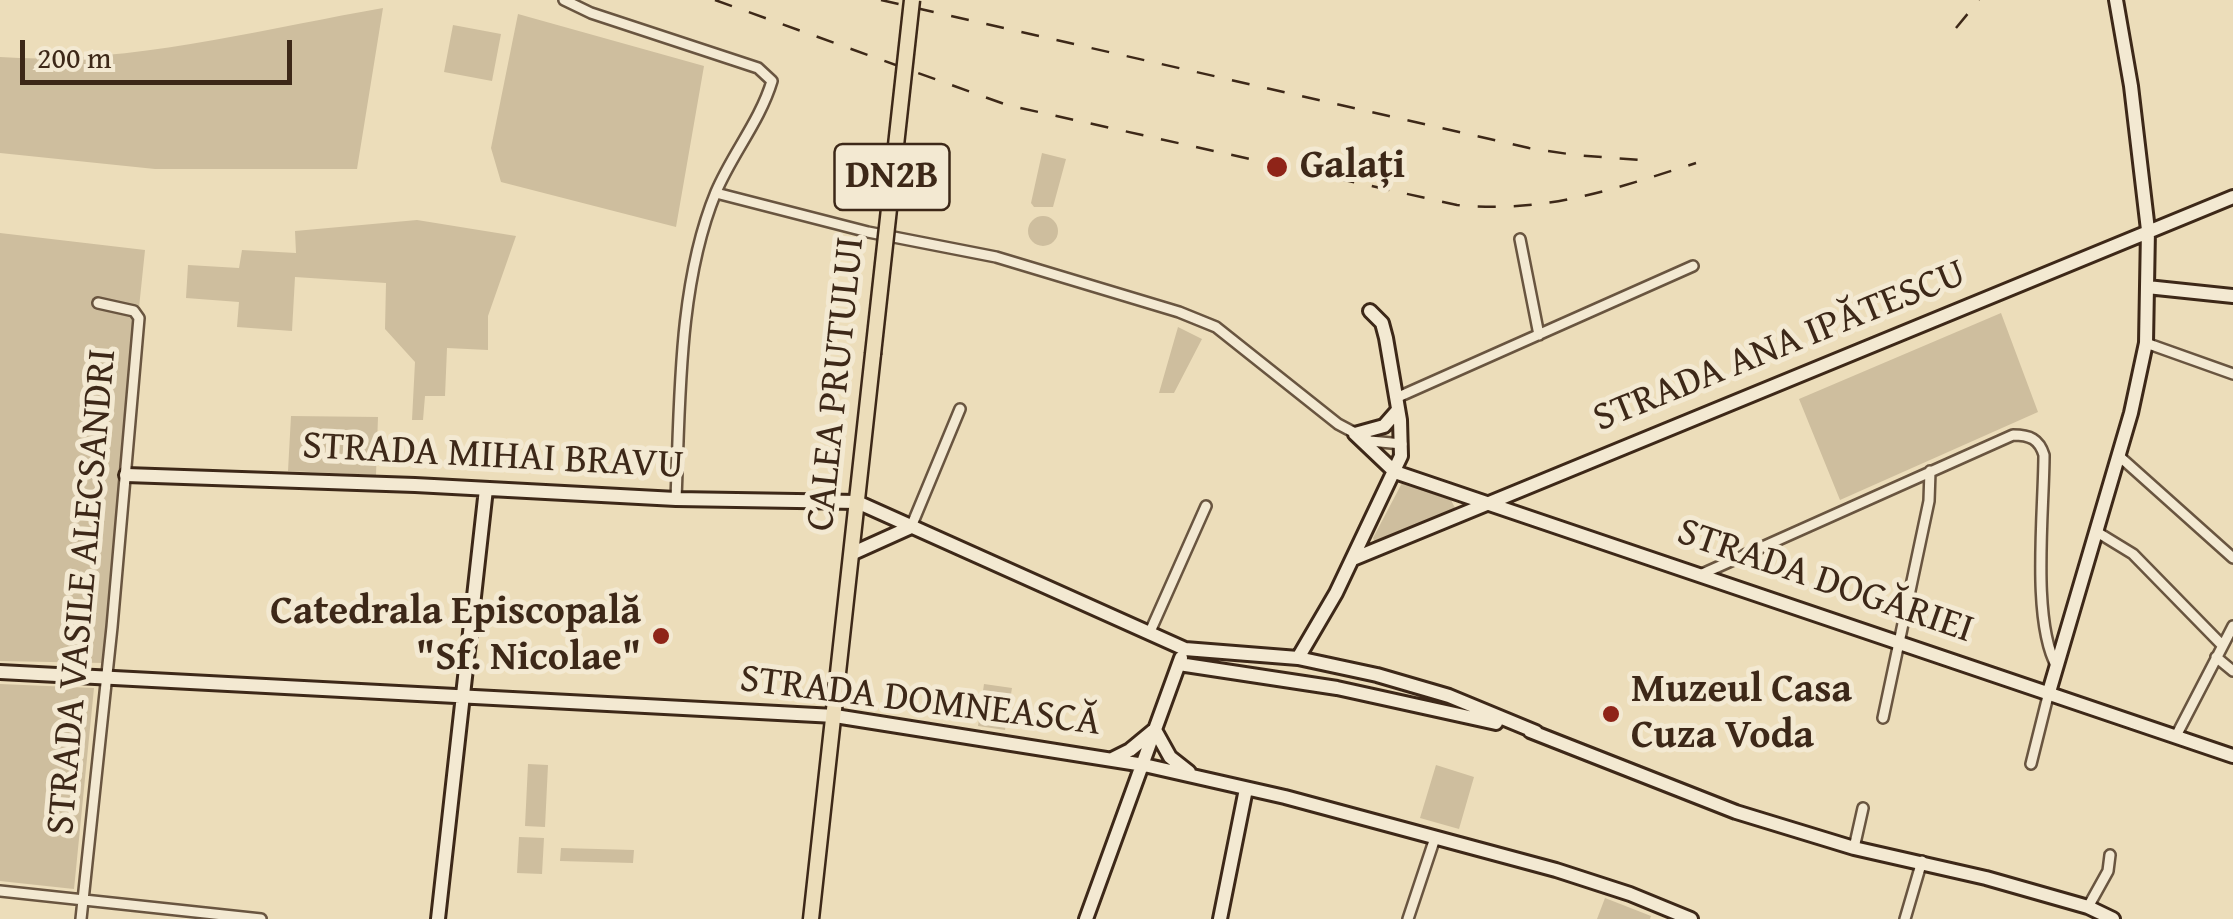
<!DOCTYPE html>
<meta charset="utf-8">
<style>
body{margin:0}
#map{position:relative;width:2233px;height:919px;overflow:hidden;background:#ecddba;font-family:"Gentium Book Plus",serif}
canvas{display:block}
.scale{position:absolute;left:20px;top:40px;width:272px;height:45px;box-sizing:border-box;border:5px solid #3d2818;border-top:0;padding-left:12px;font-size:30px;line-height:35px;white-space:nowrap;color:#3d2818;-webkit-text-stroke:8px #f3e9d2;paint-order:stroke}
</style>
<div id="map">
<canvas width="2233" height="919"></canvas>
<div class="scale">200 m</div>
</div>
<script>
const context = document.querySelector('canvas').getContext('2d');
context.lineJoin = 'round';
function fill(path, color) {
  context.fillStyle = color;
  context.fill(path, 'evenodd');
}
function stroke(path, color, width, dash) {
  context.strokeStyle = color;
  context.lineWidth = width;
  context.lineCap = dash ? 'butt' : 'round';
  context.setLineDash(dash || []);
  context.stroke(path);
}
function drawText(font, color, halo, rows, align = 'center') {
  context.font = font + ' "Gentium Book Plus",serif';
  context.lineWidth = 10;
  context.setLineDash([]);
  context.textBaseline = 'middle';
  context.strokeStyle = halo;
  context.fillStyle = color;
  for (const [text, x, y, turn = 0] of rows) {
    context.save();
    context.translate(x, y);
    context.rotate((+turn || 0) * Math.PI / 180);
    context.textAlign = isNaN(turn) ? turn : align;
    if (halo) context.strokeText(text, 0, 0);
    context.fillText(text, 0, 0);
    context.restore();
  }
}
const green = new Path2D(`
 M383,8L357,169H155L0,153V57C122,66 262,29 383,8Z
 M518,14L704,66L676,227L501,182L491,148Z
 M453,25L501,34L492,81L444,72Z
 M1042,153L1066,159L1053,207H1034L1031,203Z
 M1028 231a15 15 0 1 1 30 0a15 15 0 1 1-30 0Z
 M417,220L516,236L488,316V350L447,348L445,396H425L423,420H412L415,362L385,329L386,283L295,277L292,331L237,327L239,302L186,298L188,265L239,268L242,250L296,253L295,231Z
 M0,233L145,250L102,663L0,661Z
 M2001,313L2038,412L1840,500L1799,399Z
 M1178,327L1202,339L1174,393H1159Z
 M291,416L378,417L376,475L288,471Z
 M1402,483L1451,500L1455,508L1375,543L1373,538Z
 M0,684L94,688L74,889L0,881Z
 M984,684L1012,688L1005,730L978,726Z
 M528,764L548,765L545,827L525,826Z
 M1436,765L1474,777L1459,829L1420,818Z
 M519,837L544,838L542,874L517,873Z
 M561,848L634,850L633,863L560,861Z
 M1605,898L1651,916L1650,919H1597Z`);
const street = new Path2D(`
 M564,0L591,13L758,68L772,81C760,121 732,154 716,192C678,284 680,401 676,499
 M716,193L868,232L996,257L1179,312L1216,327L1338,424L1370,441L1402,444
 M1520,239L1539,335
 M2146,343L2233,374
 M1396,398L1693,266
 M2119,456L2233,558
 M911,527L960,409
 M2097,532L2133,554L2222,645
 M1702,574L2013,435C2030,435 2039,439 2044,455C2044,510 2031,621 2057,667
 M1149,634L1206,506
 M2216,657L2233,671
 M1883,718L1929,501L1930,471
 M2176,736L2233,626
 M2031,764L2049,692
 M1854,848L1863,808
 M0,891L261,919
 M2088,907L2108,871L2110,855
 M81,919L112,627L139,318L134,311L98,303
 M1408,919L1435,838
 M1905,919L1922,861`);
const secondary = new Path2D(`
 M2147,287L2233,296
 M1395,472L2233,756
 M1395,472L1355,434L1384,426L1398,410
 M126,475L415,485L676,499L857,502L1185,649L1298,658L1377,675L1449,696L1536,732
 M851,554L911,527
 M1353,559L2233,197
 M1298,658L1336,593L1401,456L1400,420L1386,338L1382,323L1370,311
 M1179,664L1337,688L1496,723
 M0,672L835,716L1144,765L1285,797L1556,870L1630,894L1691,919
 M2049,692L2131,413L2146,343L2148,230L2131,86L2116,0
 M1155,730L1170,757L1189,772
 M1530,731L1736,812L1854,848L1986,878L2088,907L2113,919
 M1112,759L1130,750L1153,731
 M438,919L486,489
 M1086,919L1181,658
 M1220,919L1246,789`);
const primary = new Path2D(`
 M811,919L873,354`);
const rail = new Path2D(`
 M715,0L1007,105L1457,205C1545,214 1614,189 1696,163
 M881,0L1529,148L1575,155L1640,160
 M1956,28L1979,0`);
const primaryBridge = new Path2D(`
 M873,354L912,0`);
const markers = [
 [1277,167,12,"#8f2418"],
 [661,636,10,"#8f2418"],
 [1611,714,10,"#8f2418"]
];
const shields = [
 [892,177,115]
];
const shieldNames = [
 ["DN2B",892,177]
];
const poiNames = [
 ["Galați",1300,167],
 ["Catedrala Episcopală",641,613,"right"],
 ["\"Sf. Nicolae\"",641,659,"right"],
 ["Muzeul Casa",1631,691],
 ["Cuza Voda",1631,737]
];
const streetNames = [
 ["STRADA ANA IPĂTESCU",1780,347,-22],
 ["CALEA PRUTULUI",837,384,-84],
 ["STRADA MIHAI BRAVU",493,457,3],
 ["STRADA DOGĂRIEI",1825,582,19],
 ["STRADA VASILE ALECSANDRI",83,592,-85],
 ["STRADA DOMNEASCĂ",920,702,7]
];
fill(green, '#cebe9e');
stroke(street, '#695540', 14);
stroke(secondary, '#3d2818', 18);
stroke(primary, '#3d2818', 19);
stroke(street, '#f3e9d2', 9);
stroke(secondary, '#f3e9d2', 12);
stroke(primary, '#ecddba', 14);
stroke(rail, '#3d2818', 2.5, [18, 18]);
stroke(primaryBridge, '#3d2818', 19, []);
stroke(primaryBridge, '#ecddba', 14);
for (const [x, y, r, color] of markers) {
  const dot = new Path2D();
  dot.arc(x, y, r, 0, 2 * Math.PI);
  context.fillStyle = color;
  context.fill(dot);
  stroke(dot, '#f3e9d2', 4);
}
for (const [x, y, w] of shields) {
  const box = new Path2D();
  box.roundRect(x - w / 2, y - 33, w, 66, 8);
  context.fillStyle = '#f3e9d2';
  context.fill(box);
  stroke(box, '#3d2818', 2.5);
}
drawText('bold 38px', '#3d2818', null, shieldNames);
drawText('bold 40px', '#3d2818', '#f3e9d2', poiNames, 'left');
drawText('40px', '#3d2818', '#f3e9d2', streetNames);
</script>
